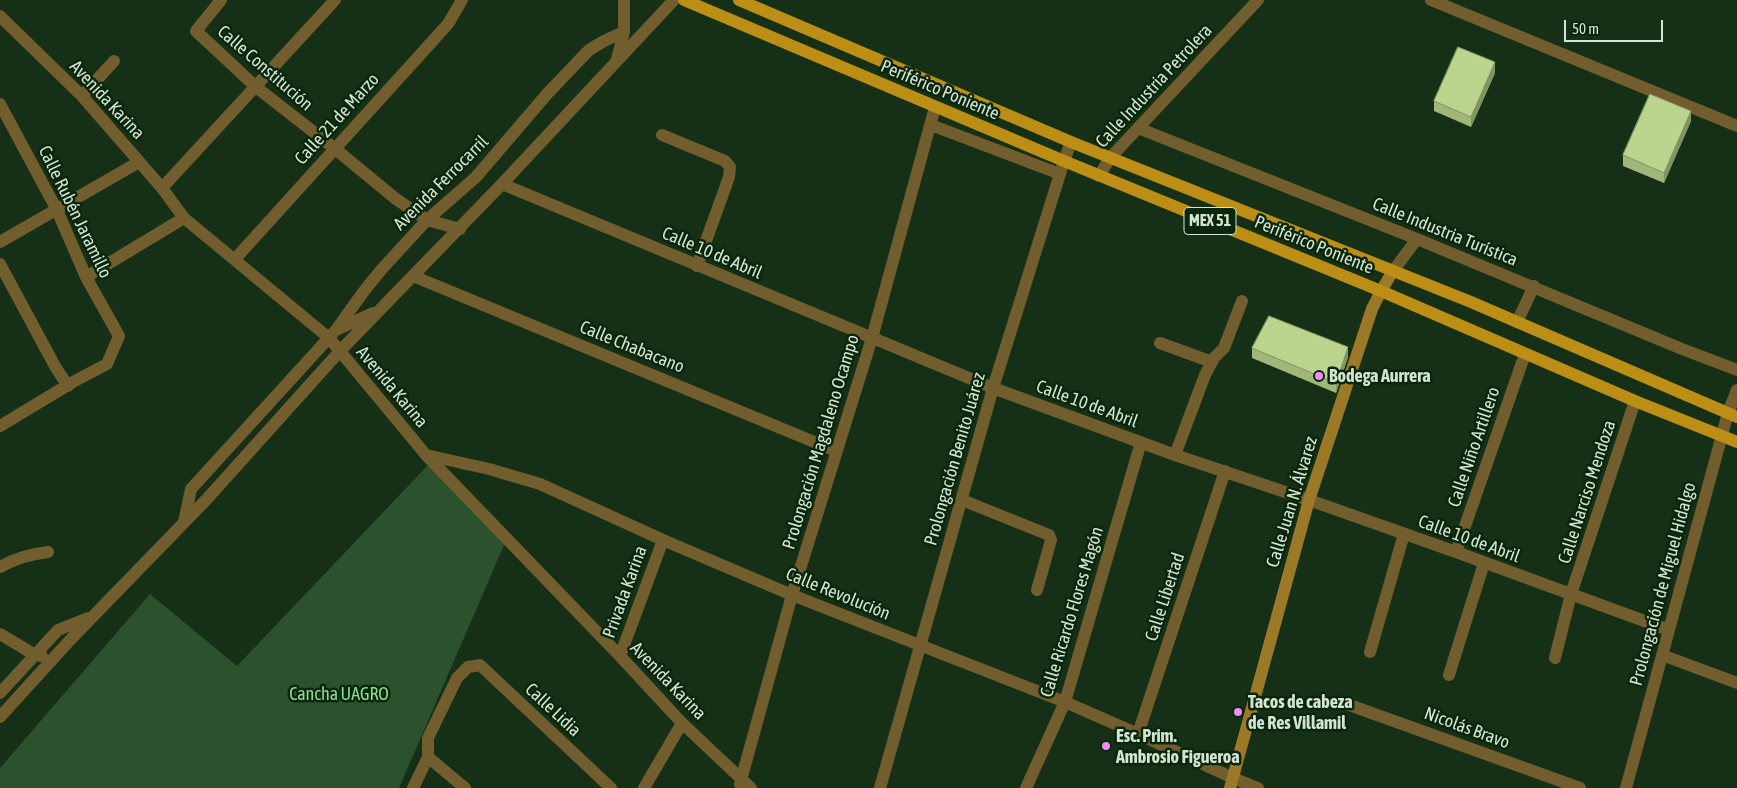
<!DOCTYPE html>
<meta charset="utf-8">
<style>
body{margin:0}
#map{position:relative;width:1737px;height:788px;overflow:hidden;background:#153016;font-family:"Asap Condensed",sans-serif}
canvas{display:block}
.scale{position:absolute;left:1564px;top:20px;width:99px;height:22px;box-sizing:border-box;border:2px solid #d4e4d3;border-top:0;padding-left:6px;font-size:15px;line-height:18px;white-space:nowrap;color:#d4e4d3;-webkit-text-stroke:4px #0a260c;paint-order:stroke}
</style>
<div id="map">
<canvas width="1737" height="788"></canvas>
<div class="scale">50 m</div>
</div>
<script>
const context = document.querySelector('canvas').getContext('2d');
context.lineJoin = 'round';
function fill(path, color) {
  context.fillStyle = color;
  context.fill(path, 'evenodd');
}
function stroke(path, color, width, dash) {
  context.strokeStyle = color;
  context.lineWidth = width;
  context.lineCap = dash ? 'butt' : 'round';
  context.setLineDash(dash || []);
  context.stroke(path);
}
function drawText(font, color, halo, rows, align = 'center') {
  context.font = font + ' "Asap Condensed",sans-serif';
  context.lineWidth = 5;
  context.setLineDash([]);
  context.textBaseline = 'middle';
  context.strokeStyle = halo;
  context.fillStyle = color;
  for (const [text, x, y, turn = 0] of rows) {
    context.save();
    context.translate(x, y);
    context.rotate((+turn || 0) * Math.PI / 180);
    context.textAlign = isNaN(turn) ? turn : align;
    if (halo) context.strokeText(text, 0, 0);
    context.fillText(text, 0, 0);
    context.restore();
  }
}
const green = new Path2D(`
 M429,464L505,543L399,788H0V768L150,594L237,666Z`);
const minor = new Path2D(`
 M221,0L196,31L256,87L334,148L396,199L427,220L460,229
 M1431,0L1737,126
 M0,16L82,96L162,188L184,218L329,338L426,455L620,656L682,723L751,788
 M617,59L624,32V0
 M82,96L114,61
 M0,104L57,210L86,277L119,336L107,364L73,382L0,426
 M931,125L1060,174
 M1138,128L1417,239L1682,349L1737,370
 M662,135L725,161L730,167L729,177L697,266
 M1099,176L1110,158L1258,0
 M502,184L993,388L1175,455L1309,500L1456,552L1669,630
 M162,188L335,0
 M0,242L139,162
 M235,259L448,24L462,0
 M0,264L56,368L68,386
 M1393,271L1417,239
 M413,276L836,451
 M86,277L184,218
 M1517,322L1534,286
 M336,330L364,291L381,270L427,220L476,177L547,94L589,50L604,41L624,32
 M1160,343L1212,362
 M426,455L489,469L540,484L663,540L792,595L1065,702L1138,734L1233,778L1258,788
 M1175,455L1205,375L1214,358L1224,348L1242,301
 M962,500L1049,535L1051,540L1037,590
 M184,522L191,489L336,330L373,313
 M1456,552L1525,354
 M0,567C16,558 30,554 48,552
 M0,634L35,655L42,656
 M1370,652L1404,534
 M1662,655L1737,683
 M620,656L663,540
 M1555,658L1571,594L1635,401
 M1449,675L1484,563
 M0,693L58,630L88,618
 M1341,702L1580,788
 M0,717L71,639L206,500L340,351L502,184L674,0
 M1138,734L1225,471
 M428,757L465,788
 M740,784L792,595L872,338L935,107
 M413,788L428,757V738L457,678L468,667L480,665L611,788
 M644,788L682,723
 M1026,788L1065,702L1141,442
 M1626,788L1728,413L1737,390`);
const tertiary = new Path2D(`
 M880,788L993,388L1064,161L1071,142`);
const secondary = new Path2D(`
 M1230,788L1309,500L1372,309L1381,291L1393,271`);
const primary = new Path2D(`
 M684,0L1064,161L1381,291L1635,401L1737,442
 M739,0L1071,142L1471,302L1737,417`);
const wall = new Path2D(`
 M1495,73L1471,127L1434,111V101Z
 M1691,121L1664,183L1623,166V155Z
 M1252,348L1348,357L1336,393L1252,358Z`);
const shadedWall = new Path2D(`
 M1495,62V73L1471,127V117Z
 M1691,111V121L1664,183V173Z
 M1348,347V357L1336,393V383Z`);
const building = new Path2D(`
 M1458,47L1495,62L1471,117L1434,101Z
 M1650,94L1691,111L1664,173L1623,155Z
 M1269,316L1348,347L1336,383L1252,348Z`);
const markers = [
 [1319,376,5,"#ef8bf6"],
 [1238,712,5,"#ef8bf6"],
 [1106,746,5,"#ef8bf6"]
];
const shields = [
 [1210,221,52]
];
const shieldNames = [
 ["MEX 51",1210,221]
];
const streetNames = [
 ["Calle Constitución",265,68,41],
 ["Calle Industria Petrolera",1154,86,-47],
 ["Periférico Poniente",940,90,23],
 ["Avenida Karina",107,100,47],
 ["Calle 21 de Marzo",337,119,-48],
 ["Avenida Ferrocarril",441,183,-45],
 ["Calle Rubén Jaramillo",75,212,64],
 ["Calle Industria Turística",1445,232,22],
 ["Periférico Poniente",1314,245,22],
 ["Calle 10 de Abril",712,253,23],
 ["Calle Chabacano",632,347,22],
 ["Avenida Karina",392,387,50],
 ["Calle 10 de Abril",1087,404,20],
 ["Prolongación Magdaleno Ocampo",821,442,-73],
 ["Calle Niño Artillero",1474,447,-71],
 ["Prolongación Benito Juárez",955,459,-74],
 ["Calle Narciso Mendoza",1587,492,-72],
 ["Calle Juan N. Álvarez",1292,502,-73],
 ["Calle 10 de Abril",1469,539,20],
 ["Prolongación de Miguel Hidalgo",1663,584,-75],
 ["Privada Karina",625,592,-70],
 ["Calle Revolución",838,594,22],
 ["Calle Libertad",1165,597,-72],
 ["Calle Ricardo Flores Magón",1072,612,-73],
 ["Avenida Karina",668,681,46],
 ["Calle Lidia",553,710,43],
 ["Nicolás Bravo",1467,728,20]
];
const poiNames = [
 ["Bodega Aurrera",1329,376],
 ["Tacos de cabeza",1248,702],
 ["de Res Villamil",1248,723],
 ["Esc. Prim.",1116,736],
 ["Ambrosio Figueroa",1116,757]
];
const parkNames = [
 ["Cancha UAGRO",339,694]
];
fill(green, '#2c512d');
stroke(minor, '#725d2e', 12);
stroke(tertiary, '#725d2e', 12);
stroke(secondary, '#9c7926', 12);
stroke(primary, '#bc8e16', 12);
fill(wall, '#a1b67a');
fill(shadedWall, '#839463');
fill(building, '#bbd48e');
stroke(building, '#839463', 1);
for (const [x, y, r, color] of markers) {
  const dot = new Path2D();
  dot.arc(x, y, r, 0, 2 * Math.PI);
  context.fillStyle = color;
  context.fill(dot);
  stroke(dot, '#0a260c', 2);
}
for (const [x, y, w] of shields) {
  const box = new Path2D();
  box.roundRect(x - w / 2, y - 13.5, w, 27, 4);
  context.fillStyle = '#0a260c';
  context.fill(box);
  stroke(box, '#d4e4d3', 1);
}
drawText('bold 16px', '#d4e4d3', null, shieldNames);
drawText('18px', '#d4e4d3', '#0a260c', streetNames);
drawText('bold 18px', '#d4e4d3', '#0a260c', poiNames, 'left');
drawText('18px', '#90db91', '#0a260c', parkNames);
</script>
